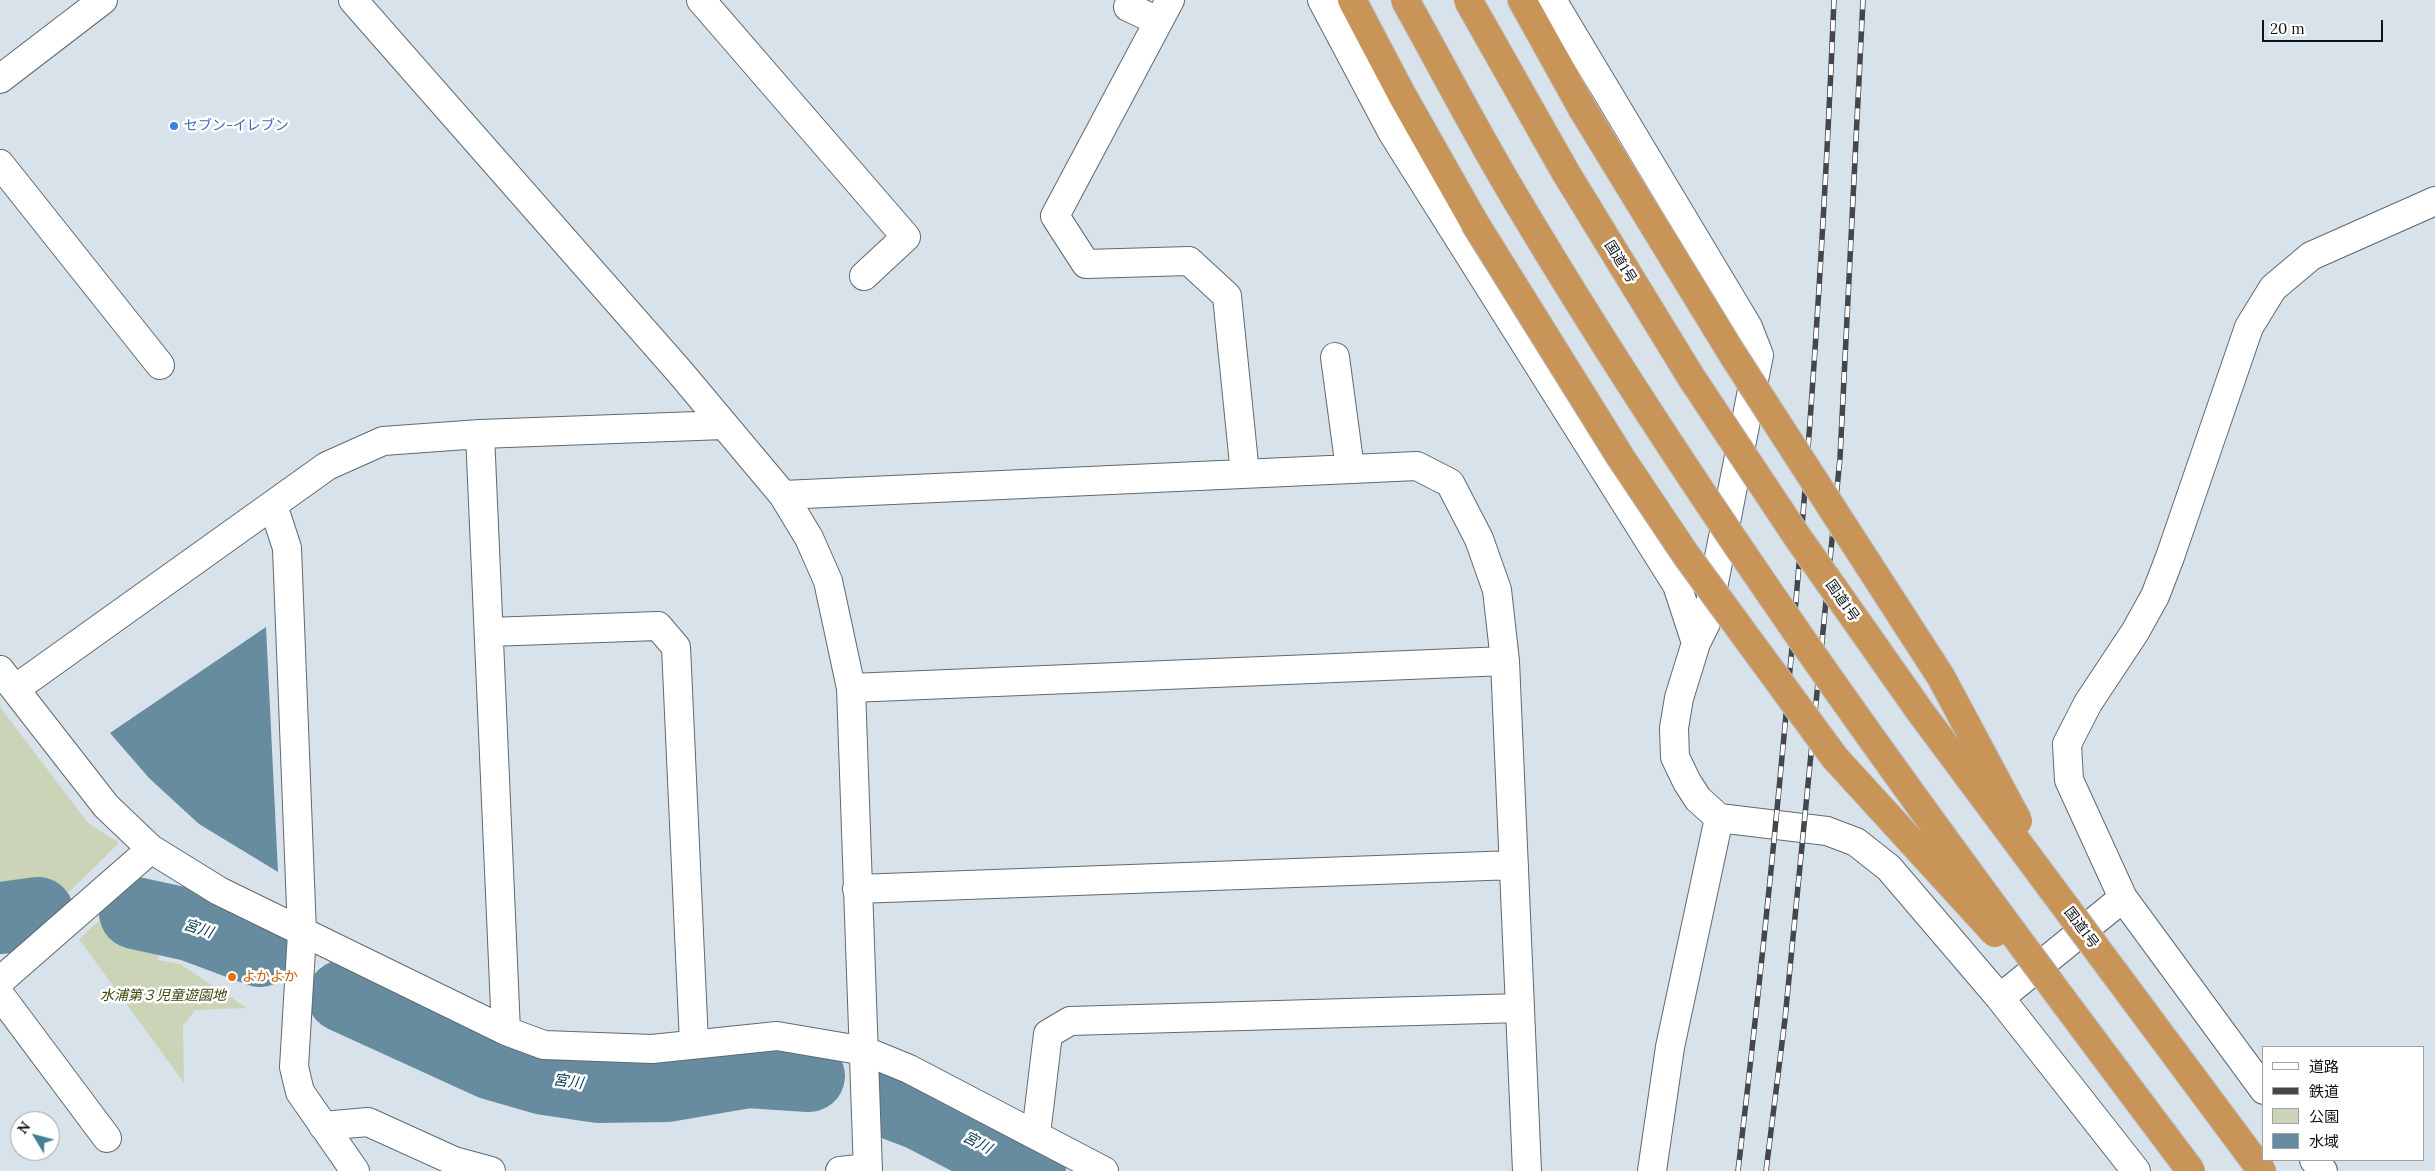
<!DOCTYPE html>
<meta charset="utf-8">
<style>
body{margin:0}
#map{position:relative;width:2435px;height:1171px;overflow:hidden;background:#d8e2ea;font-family:Lora,"Noto Sans JP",serif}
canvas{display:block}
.legend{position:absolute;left:2262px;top:1046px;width:162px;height:115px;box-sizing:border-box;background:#fff;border:1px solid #a0a1a2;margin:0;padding:6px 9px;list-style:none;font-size:15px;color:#111417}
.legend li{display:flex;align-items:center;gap:10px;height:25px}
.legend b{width:25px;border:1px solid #a0a1a2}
.north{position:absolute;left:10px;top:1111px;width:50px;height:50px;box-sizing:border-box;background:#fff;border:1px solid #a0a1a2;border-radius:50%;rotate:307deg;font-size:14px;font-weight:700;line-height:20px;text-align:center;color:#111417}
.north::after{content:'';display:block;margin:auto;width:18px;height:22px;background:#428195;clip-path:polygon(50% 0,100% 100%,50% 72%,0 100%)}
.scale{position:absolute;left:2262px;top:20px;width:121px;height:22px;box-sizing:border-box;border:2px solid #111417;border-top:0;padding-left:6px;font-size:15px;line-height:18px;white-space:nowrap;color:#111417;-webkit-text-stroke:4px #fff;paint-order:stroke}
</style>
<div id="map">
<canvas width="2435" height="1171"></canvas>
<ul class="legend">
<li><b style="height:6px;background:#fff"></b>道路</li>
<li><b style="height:6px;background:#43474c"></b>鉄道</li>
<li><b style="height:14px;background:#ccd4b7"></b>公園</li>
<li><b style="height:14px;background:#678ca0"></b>水域</li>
</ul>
<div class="north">N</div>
<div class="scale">20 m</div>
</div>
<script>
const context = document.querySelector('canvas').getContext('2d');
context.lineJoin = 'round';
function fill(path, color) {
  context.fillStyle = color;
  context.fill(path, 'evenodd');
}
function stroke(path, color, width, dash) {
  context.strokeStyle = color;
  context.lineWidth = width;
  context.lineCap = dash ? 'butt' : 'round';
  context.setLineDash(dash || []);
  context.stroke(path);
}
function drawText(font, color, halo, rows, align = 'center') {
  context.font = font + ' Lora,"Noto Sans JP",serif';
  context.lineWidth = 5;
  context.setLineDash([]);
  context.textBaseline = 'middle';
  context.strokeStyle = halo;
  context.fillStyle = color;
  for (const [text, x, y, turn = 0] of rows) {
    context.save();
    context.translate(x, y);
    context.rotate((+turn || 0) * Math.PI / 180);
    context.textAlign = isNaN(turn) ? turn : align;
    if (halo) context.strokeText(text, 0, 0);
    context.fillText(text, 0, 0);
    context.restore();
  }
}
const green = new Path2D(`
 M0,707L88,823L119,843L59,902L0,906Z
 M100,920L162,929L158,960L180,964L247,1008L195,1010L183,1026L184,1083L79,939Z`);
const water = new Path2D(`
 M266,627L278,872L199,824L149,778L110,733Z`);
const river = new Path2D(`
 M135,913L190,925L260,951
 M0,918L38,913
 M343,996L492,1064L544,1079L598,1087L667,1086L748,1072L809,1076
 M896,1105L920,1114L1030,1171`);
const minor = new Path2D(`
 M353,0L679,371L783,495L809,538L828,581L851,688L868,1171
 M701,0L906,237L864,276
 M1170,0L1055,216L1086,264L1189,261L1227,296L1245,474
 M1322,0L1392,132L1677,585L1696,643
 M1552,0L1748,327L1759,355L1706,623L1696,643L1679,698L1674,728L1675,757L1687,782L1698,799L1719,818L1827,831L1856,842L1889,868L2000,998L2136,1171
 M1128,7L1158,21
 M0,164L160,365
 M1335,357L1350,469
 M480,434L506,1031
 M783,495L1417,466L1450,483L1479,539L1497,590L1505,661L1527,1171
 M273,505L287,548L302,933L294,1067L300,1092L355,1171
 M489,632L658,626L676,647L694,1043
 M0,670L106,806L151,849L219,891L506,1031L544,1045L652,1049L777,1036L865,1051L909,1069L1104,1171
 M851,688L1505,661
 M15,689L327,466L383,441L480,434L724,425
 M857,889L1514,865
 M0,981L151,849
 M0,995L107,1138
 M2000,998L2123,898
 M2264,1090L2123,898L2069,780L2067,744L2088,703L2135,632L2155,596L2170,557L2249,327L2273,288L2311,256L2435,201
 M323,1126L368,1122L454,1161L491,1171
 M1036,1134L1048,1034L1070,1021L1520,1008
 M2314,1160L2323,1171
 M840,1171L868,1168
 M1652,1171L1670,1047L1719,818`);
const tertiary = new Path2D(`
 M0,79L103,0`);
const trunk = new Path2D(`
 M1352,0L1402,95L1474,222
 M1522,0L1583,110`);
const rail = new Path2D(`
 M1738,1171C1784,782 1818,391 1834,0
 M1766,1171L1785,1019L1840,458L1863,0`);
const trunkBridge = new Path2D(`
 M1405,0C1443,68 1479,138 1519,204C1720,541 1955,858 2191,1171
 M1468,0L1566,173L1691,377L1796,535L1919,710L2262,1171
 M1583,110L1733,355L1941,677L2018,821
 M1474,222L1621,458L1686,555L1835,758L1995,933`);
const markers = [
 [174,126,5,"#3f7fe0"],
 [232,977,5,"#e8710a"]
];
const shopNames = [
 ["セブン-イレブン",184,126]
];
const streetNames = [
 ["国道1号",1620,262,58],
 ["国道1号",1842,601,55],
 ["国道1号",2081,928,53]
];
const foodNames = [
 ["よかよか",242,977]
];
const parkNames = [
 ["水浦第３児童遊園地",163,996]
];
const waterNames = [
 ["宮川",198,929,18],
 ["宮川",568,1082,8],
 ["宮川",977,1143,28]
];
fill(green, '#ccd4b7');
fill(water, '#678ca0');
stroke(river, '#678ca0', 72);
stroke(minor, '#616971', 30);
stroke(tertiary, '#616971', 30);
stroke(trunk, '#bcbdbe', 30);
stroke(minor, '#fff', 28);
stroke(tertiary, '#fff', 28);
stroke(trunk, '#c89458', 28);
stroke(rail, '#43474c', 5.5);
stroke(rail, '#fff', 4, [11]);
stroke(trunkBridge, '#bcbdbe', 30, []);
stroke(trunkBridge, '#c89458', 28);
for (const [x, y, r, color] of markers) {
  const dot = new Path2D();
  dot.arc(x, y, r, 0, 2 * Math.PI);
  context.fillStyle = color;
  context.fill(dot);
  stroke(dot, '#fff', 2);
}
drawText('14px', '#366cbe', '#fff', shopNames, 'left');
drawText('14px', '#111417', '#fff', streetNames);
drawText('14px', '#c56008', '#fff', foodNames, 'left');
drawText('italic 14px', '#3b4609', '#fff', parkNames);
drawText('italic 15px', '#0c4056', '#fff', waterNames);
</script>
